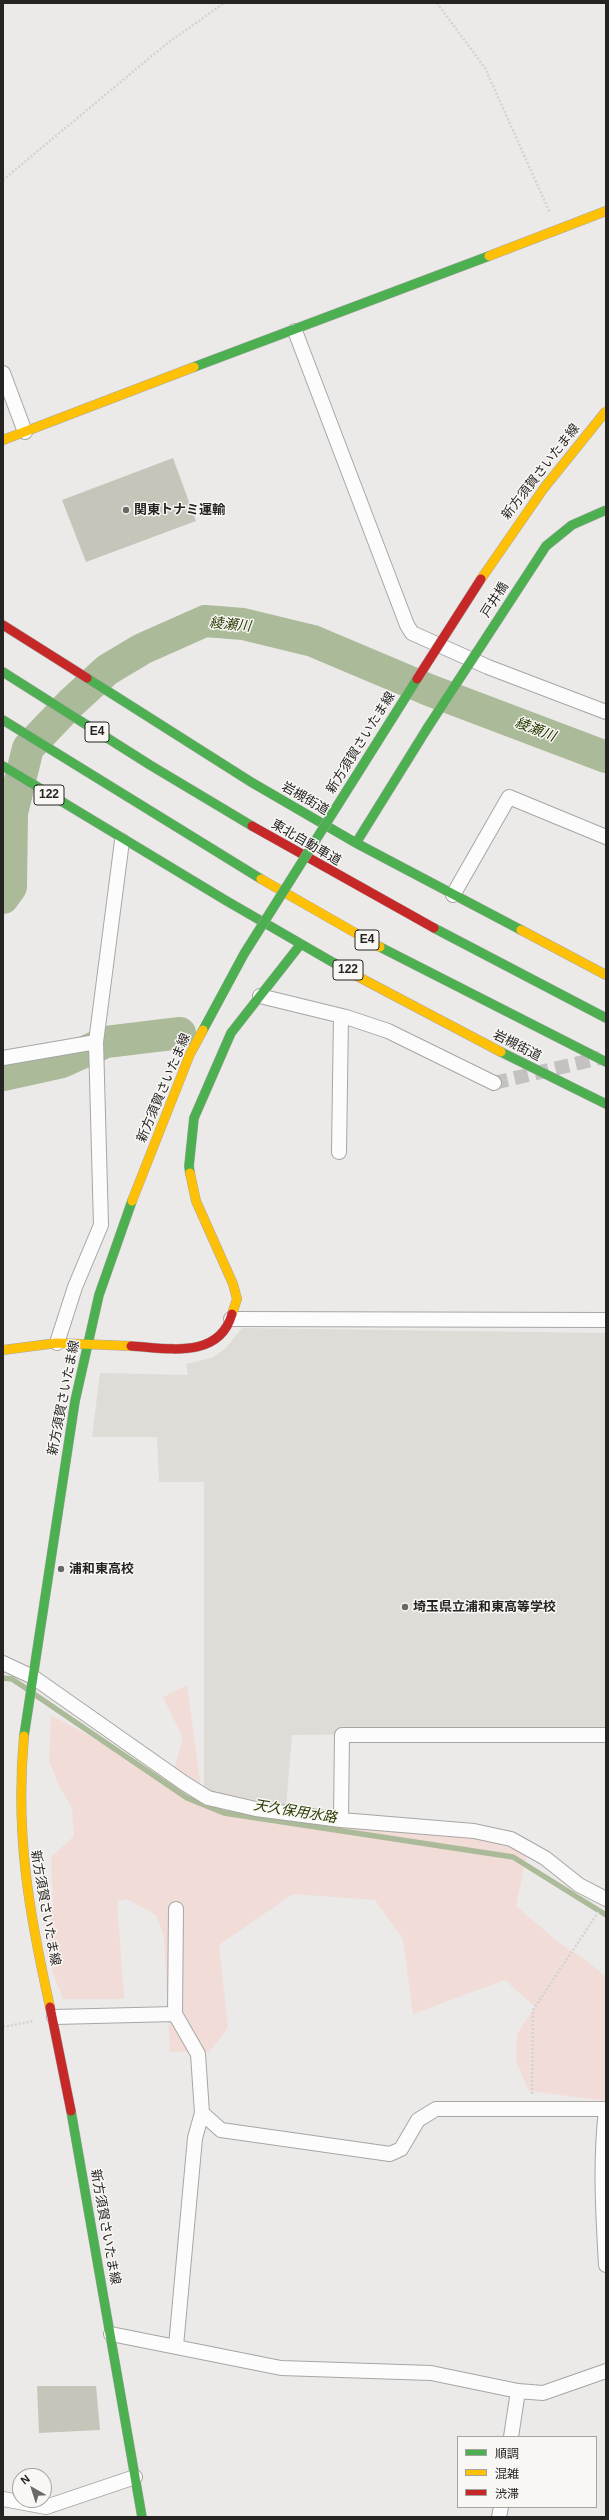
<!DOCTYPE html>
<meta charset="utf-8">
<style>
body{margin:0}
#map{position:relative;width:609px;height:2520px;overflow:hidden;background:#ebeae8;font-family:Arial,"Noto Sans JP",sans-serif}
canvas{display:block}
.frame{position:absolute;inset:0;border:4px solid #252423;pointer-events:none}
.legend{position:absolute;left:457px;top:2436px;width:140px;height:72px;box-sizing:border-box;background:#f9f7f4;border:1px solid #a4a3a0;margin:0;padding:5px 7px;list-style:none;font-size:12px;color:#252423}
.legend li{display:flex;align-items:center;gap:8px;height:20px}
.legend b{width:20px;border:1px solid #a4a3a0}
.north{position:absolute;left:12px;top:2468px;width:40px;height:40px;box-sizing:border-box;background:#f9f7f4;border:1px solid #a4a3a0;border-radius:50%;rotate:321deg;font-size:11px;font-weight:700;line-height:16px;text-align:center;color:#252423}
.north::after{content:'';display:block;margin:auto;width:14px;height:18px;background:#6a6968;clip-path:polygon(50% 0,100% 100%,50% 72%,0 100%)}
</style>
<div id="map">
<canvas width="609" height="2520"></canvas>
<div class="frame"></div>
<ul class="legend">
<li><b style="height:5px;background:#4caf50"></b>順調</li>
<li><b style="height:5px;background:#ffc107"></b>混雑</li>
<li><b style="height:5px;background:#c62828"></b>渋滞</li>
</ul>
<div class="north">N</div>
</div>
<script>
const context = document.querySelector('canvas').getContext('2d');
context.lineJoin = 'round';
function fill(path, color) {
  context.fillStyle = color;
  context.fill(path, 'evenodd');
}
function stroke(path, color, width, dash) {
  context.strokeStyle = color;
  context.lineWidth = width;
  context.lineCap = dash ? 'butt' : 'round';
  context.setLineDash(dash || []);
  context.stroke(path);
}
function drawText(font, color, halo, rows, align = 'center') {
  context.font = font + ' Arial,"Noto Sans JP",sans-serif';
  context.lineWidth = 3;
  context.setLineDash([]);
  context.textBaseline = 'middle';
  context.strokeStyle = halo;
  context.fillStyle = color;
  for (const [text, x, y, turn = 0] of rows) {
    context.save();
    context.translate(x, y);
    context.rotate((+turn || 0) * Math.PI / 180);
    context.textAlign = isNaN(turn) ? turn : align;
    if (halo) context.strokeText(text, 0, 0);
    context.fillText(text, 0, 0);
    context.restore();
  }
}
const built = new Path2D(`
 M242,1328L606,1333V1731L292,1735L286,1806L204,1790V1482H159L157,1437H92L100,1373L188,1375L186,1364L212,1358L226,1348Z`);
const green = new Path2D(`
 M187,1685L201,1787L208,1803L418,1833L511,1830L527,1854L516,1906L562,1945L583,1958L606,1977V2101L529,2091L516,2061L517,2034L535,2007L505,1980L413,2014L403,1939L375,1900L293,1894L219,1945L228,2028L209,2052H170L164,1936L156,1915L127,1899L117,1901L124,1999H63L47,1957L53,1902L51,1857L74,1836L72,1808L57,1782L49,1760L51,1715L171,1780L183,1738L163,1697Z`);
const stream = new Path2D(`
 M3,1678L12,1679L27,1689
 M34,1694L187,1798L224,1813L513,1857L606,1915`);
const river = new Path2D(`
 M3,898L11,887L12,813L28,748L71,703L107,670L142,649L205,621L243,624L313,641L429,690L606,757
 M3,1075L62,1062L106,1042L180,1033`);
const building = new Path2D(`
 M173,458L196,521L86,562L62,500Z
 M37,2386H96L100,2430L39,2433Z`);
const streetTunnel = new Path2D(`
 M494,1083L600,1058`);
const path = new Path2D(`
 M437,3L485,68L550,213
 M3,180L165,45L224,3
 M3,2027L34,2021
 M532,2094L533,2010L599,1911`);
const street = new Path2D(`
 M295,331L407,625L412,633L488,667L606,712
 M3,373L25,432
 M453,895L509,797L606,837
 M260,996L346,1017L388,1031L494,1083
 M3,1058L96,1042
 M339,1152L341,1016
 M231,1319L606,1320
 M57,1343L75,1287L101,1225L96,1042L122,841
 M3,1663L33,1677L184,1783L208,1798L256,1809L341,1820L474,1831L511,1839L545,1858L579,1885L606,1899
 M341,1820L342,1735H606
 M54,2017L175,2014
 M606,2110C600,2162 603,2213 606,2265
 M202,2113L221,2130L390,2154L401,2149L418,2120L436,2109H606
 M111,2334L281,2368L431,2373L518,2391L543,2393L606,2371
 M176,2346L195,2138L202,2113L198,2054L175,2014L176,1909
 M511,2437L518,2391
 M3,2499L46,2507L135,2477
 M499,2517L501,2507`);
const fast = new Path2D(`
 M194,367L489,256
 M3,672L150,765L252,826
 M87,678L251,782L356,843L521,930
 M3,720L261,879
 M3,766L225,900L353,974
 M356,843L428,727
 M434,928L606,1018
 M380,947L606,1062
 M501,1052L606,1104
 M190,1173L189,1166L194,1118L231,1033L300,945
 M24,1736L75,1401L99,1295L132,1201
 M71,2111L142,2517`);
const slow = new Path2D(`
 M489,256L606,211
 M3,440L194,367
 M261,879L380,947
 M521,930L606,975
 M353,974L501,1052
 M190,1173L196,1201L233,1284L237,1299L232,1314
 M3,1350L57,1343L131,1346
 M24,1736C15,1834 29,1913 50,2007`);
const jam = new Path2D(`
 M3,625L87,678
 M252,826L434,928
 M131,1346C167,1348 219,1360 232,1314
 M50,2007L71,2111`);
const fastBridge = new Path2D(`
 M428,727L546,546L572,525L606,510
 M203,1030L244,954L417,679`);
const slowBridge = new Path2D(`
 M481,579L544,488L606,411
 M132,1201L190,1054L203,1030`);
const jamBridge = new Path2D(`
 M417,679L481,579`);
const markers = [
 [126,510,4,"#6a6968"],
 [61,1569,4,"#6a6968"],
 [405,1607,4,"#6a6968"]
];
const shields = [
 [97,732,24],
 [49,795,30],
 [367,940,24],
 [348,970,30]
];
const shieldNames = [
 ["E4",97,732],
 ["122",49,795],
 ["E4",367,940],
 ["122",348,970]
];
const streetNames = [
 ["新方須賀さいたま線",541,472,-52],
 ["戸井橋",495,600,-57],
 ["新方須賀さいたま線",361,743,-58],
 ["岩槻街道",305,799,30],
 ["東北自動車道",306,843,30],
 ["岩槻街道",517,1046,27],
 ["新方須賀さいたま線",164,1088,-67],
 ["新方須賀さいたま線",64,1398,-79],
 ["新方須賀さいたま線",45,1908,80],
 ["新方須賀さいたま線",105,2227,80]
];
const poiNames = [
 ["関東トナミ運輸",134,510],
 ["浦和東高校",69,1569],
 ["埼玉県立浦和東高等学校",413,1607]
];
const waterNames = [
 ["綾瀬川",230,625,6],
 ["綾瀬川",535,730,21],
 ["天久保用水路",295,1812,9]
];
fill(built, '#dfdbd7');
fill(green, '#f2dcd7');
stroke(stream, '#abba98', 5.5);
stroke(river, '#abba98', 32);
fill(building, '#c6c5b9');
stroke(streetTunnel, '#c3c2c1', 14, [14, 7]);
stroke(street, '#a7a6a5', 16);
stroke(fast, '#a7a6a5', 10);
stroke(slow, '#a7a6a5', 10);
stroke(jam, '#a7a6a5', 10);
stroke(path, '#d3d3d3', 2.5, [2, 2]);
stroke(street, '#fcfcfc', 14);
stroke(fast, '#4caf50', 9);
stroke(slow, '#ffc107', 9);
stroke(jam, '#c62828', 9);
stroke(fastBridge, '#a7a6a5', 10, []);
stroke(slowBridge, '#a7a6a5', 10, []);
stroke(jamBridge, '#a7a6a5', 10, []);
stroke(fastBridge, '#4caf50', 9);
stroke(slowBridge, '#ffc107', 9);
stroke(jamBridge, '#c62828', 9);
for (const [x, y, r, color] of markers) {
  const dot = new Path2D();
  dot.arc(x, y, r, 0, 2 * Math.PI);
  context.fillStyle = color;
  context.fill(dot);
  stroke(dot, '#f9f7f4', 1.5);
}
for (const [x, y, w] of shields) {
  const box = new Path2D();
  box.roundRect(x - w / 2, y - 10, w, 20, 3);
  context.fillStyle = '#f9f7f4';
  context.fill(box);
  stroke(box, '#252423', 1);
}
drawText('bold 12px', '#252423', null, shieldNames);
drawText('13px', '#252423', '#f9f7f4', streetNames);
drawText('bold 13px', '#252423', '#f9f7f4', poiNames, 'left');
drawText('italic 14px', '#263a01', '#f9f7f4', waterNames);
</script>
